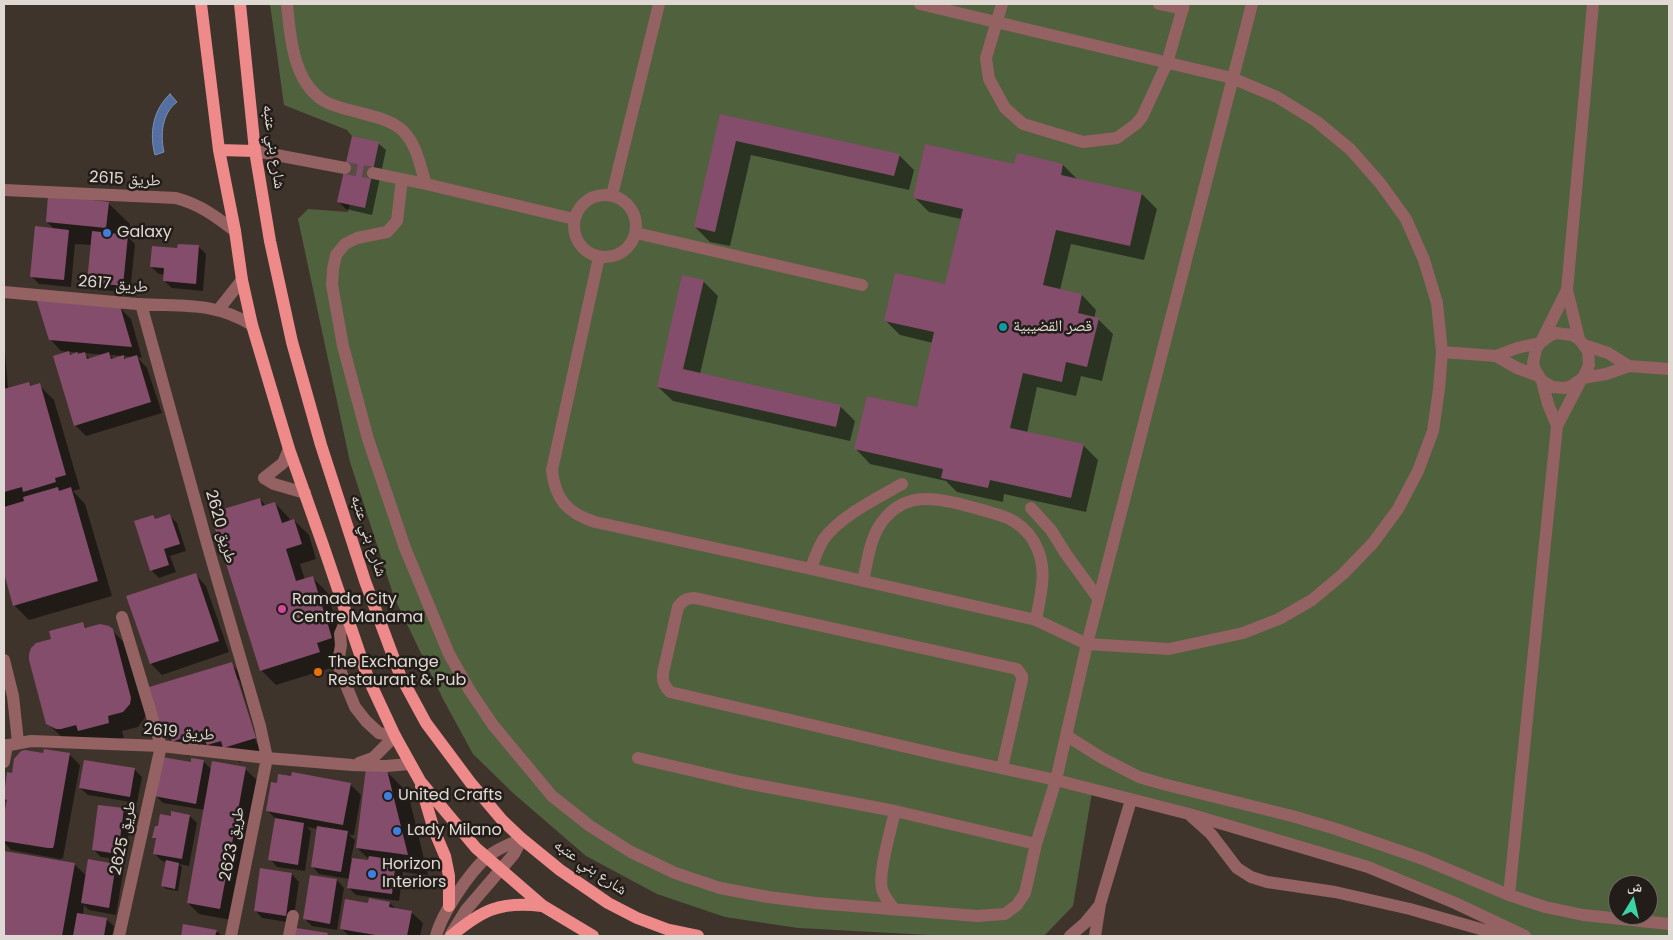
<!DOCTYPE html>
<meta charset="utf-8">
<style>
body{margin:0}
#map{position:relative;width:1673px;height:940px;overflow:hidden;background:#3f342c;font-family:Poppins,"Noto Naskh Arabic",sans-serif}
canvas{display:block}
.frame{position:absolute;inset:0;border:5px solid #e0d8d3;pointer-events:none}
.north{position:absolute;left:1608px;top:875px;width:50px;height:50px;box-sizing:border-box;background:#221d19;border:1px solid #6e6863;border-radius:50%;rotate:9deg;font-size:14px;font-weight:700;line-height:20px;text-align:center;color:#e0d8d3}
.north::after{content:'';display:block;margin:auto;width:18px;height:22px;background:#3ad4a5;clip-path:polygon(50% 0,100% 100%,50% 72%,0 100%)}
</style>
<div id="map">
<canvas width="1673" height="940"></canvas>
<div class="frame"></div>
<div class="north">ش</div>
</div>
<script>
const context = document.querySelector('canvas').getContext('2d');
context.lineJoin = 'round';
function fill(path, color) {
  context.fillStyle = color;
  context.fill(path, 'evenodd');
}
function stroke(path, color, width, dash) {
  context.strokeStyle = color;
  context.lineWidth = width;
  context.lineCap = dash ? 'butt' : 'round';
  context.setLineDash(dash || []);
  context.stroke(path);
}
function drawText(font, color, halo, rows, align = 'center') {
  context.font = font + ' Poppins,"Noto Naskh Arabic",sans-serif';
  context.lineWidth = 5;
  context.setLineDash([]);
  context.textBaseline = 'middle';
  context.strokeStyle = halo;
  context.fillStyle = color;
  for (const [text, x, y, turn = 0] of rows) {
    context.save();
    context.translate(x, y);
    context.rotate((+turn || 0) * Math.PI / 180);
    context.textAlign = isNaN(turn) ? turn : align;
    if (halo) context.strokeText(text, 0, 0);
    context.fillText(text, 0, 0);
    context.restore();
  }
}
const green = new Path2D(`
 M270,4H1669V936H1530L1310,849L1092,792L1073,906L1044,936H948L798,928L725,917L657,894L586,856L513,793L473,754L443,699L394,597L350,462L298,219L308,209L348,212L363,139L352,136L347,130L284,105ZM1618,885H1648V915H1618Z`);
const water = new Path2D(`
 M170,94L177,102C162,113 160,135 164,152L155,155C149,133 153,110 170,94Z`);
const shadow = new Path2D(`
 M721,115L899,155L914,170L909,190L751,155L730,246L710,242L695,227Z
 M378,143L386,150L372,215L346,209L339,202Z
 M1063,165L1077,179L1142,194L1157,209L1144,260L1071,244L1060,290L1082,295L1096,310L1094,319H1098L1113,334L1102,381L1081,376L1076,396L1037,387L1027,433L1083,445L1098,460L1086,512L1004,494L1003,502L957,492L946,481L870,464L856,449L918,408L933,343L900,335L886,321L946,285L961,219L929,212L914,197L1015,166Z
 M108,203L130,224L128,237L135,244L130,293L96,289L88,282L92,245L75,244L71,287L39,284L31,276L55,230L47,222Z
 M198,246L206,254L203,291L172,288L164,281L165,275L159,274L151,267L178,249Z
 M703,281L718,296L700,374L840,406L855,421L850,441L673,401L658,387Z
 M119,307L131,319L142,358L137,357L147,368L162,413L86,436L75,425L69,353L72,355L85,354L90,359L106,355L61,351L50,339ZM110,355L123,356L114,359ZM123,356L133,357L126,359Z
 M4,340L8,388H4Z
 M28,383L32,387L39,385L54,400L80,489L73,491L85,504L112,596L29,620L14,605L4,569V390Z
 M260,499L266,506L275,503L289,518L290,521L294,520L309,535L316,559L300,564L305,580L312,577L327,592L346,653L331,657L334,667L276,685L261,670Z
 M169,515L177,523L186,551L170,556L176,572L159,578L151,570L153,516L156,520Z
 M195,574L206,586L229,652L162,675L151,664Z
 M83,624L88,629L108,627L127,645L146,714L144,719L138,727L122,731L124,738L94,746L66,741L47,723L53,640Z
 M231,664L246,679L270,752L239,762L233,756L223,759L219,755L209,754L200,757L196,753L188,756L166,736ZM236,680H239L259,743L257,744Z
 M44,754H69L80,765L63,858L60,859L11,850L4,842V815L6,816L8,802L4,798L13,774Z
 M203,761L212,770L245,769L257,780L231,920L199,914L188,903L205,810L163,803L156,796L192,763Z
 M134,769L142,777L137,803L88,795L80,788Z
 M387,772L408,793L428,875L403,872L399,901L356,895L349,888L350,879L319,874L312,866L318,829L307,827L311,831L305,871L277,867L270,859L276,819L267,810L350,784L361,795L354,835H349L355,840L351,859L371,861L357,848Z
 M123,810L131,817L125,860L101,857L93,849Z
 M190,816L197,823L189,866L179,864L182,867L178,891L166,889L163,886L167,862L162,861L155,854L157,840L154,837L159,828L172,818Z
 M4,852L74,864L87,876L116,865L123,873L116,915L89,910L84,905L83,915L106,919L114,926L112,936H4Z
 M292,874L299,882L293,923L262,918L255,910Z
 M337,880L344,888L337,930L312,926L305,919Z
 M390,903L396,909L411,912L423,923L420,936H349L341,928L369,905Z
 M184,925L216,931L222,936H182Z`);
const building = new Path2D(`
 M720,114L900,154L894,176L736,141L715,232L694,227Z
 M352,136L379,142L365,208L337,202Z
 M925,144L1014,164L1017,153L1063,164L1061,175L1142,193L1130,246L1056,230L1043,285L1082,294L1078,313L1099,318L1087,367L1066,362L1062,382L1023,373L1010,428L1084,444L1071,498L990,480L988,488L941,478L943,469L854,449L867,396L917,407L934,332L884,321L895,273L945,284L963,209L913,198Z
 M48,195L109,202L106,228L46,222Z
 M35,226L69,230L64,280L30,277Z
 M92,231L128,235L123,286L87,282Z
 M178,244L199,245L196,284L163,281L164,268L150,267L152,246L177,248Z
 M682,275L704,280L683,369L841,405L836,427L657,387Z
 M36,298L120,306L132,347L49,340Z
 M69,351L70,355L77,352L78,354L85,352L87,359L109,352L111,359L124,355V359L137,355L151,402L74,426L53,356Z
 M29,382L30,386L40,383L66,475L55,478L56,482L23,492L22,487L4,492V389Z
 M58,487L59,491L71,487L98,581L13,606L4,573V507L24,501L23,497Z
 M260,498L262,506L275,502L282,523L294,519L302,544L286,549L296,581L313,576L332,638L317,643L320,652L260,671L210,513Z
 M170,514L180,544L164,549L169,565L150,571L134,521L153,515L155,519Z
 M196,573L219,641L150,664L126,596Z
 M83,622L85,628L100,624L109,626L113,629L131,698L130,704L123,712L108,716L109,723L78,731L76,725L61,729H56L46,724L29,660V654L31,648L36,643L51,639L49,631Z
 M232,662L256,738L223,748L221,741L207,745L205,741L196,743L195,739L184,743L182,738L172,742L170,735L164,737L149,687Z
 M44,749L70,753L54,845L53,848H48L4,841V814L7,800L4,799V794L7,772L12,773L14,759L21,751L25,750L43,753Z
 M162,757L191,762V758L204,760L196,804L154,796Z
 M84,760L135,768L130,797L79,788Z
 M212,761L246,767L220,909L187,903Z
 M366,768L387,770L408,855L356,848Z
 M292,772L351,783L343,825L266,811L271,782L277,783L278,774L291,776Z
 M98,805L124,808L118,854L92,850Z
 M171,811L190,815L182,859L153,854L156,838H152L155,826H158L160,814L171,816Z
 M275,818L304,823L298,865L268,860Z
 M317,826L348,831L341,872L311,867Z
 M4,851L75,863L62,936H4Z
 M369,856L396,860L392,894L347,888L352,858L368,860Z
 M88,859L116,864L109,908L81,903Z
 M166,860L179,863L175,889L161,886Z
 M260,868L292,873L286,916L254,911Z
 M310,875L337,879L330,924L303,919Z
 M369,898L390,902L389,907L412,911L407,936H381L340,929L345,899L368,903Z
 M77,913L107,918L104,936H73Z
 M183,924L217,930L215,936H181Z
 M296,928L328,933L327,936H294Z`);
const minorTunnel = new Path2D(`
 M345,168L373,173`);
const minor = new Path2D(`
 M287,4C290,36 293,82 324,101C334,107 350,110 361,113C375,117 392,120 403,131C417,145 420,166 426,184
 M1002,4L986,58L989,79L1005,108L1023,124L1083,142L1117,138L1136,124L1142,117L1167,63L1184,4
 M1159,4L1183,9
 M255,151L345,168
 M373,173L426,184L574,219
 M402,179L397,221L387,232L357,238L345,244L336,255L333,269L332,285L343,346L368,439L405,548L449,654L470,691L493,725L552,796L590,826L631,852L675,873L720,888L768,897L816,903L977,916L1005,914L1017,905L1025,893L1036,844L1056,780L1087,644L1252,4
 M4,190L176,198C201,205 215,216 235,231
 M574 226a31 31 0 1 1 62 0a31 31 0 1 1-62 0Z
 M612,195L659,4
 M636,233L862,285
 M599,257L552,470C555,499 567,513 595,522L811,569L1036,620L1087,644L1169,649L1243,633L1279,619L1312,600L1343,574L1373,543L1398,509L1418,471L1433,431L1439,389L1442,352L1437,303L1424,260L1406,219L1380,183L1350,149L1316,121L1277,97L1232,78L920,4
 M4,292C48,296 93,300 137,304C181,307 213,301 252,325
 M141,304L208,547L260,726L267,758L231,936
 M219,309L242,280
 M1579,339L1572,335L1556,333L1549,336L1540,343L1536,349L1533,363L1535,370L1542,381L1552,387L1564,388L1570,387L1583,378L1589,365L1588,351L1579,339L1567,290L1593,4
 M1542,340L1567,290
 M1584,345L1608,353L1629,366
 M1442,352L1496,356L1517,368L1539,376
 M1496,356L1517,348L1540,343
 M1583,378L1606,374L1629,366L1669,369
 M1542,381L1548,404L1557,426
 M289,449L283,463L264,478L274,484L305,493
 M1031,508L1051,530L1066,554L1098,598
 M811,569C814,559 818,549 823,540C839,517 877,498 902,484
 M863,581C868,559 870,534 886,517C911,488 948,501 979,509C991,513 1005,515 1015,522C1024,528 1033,538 1037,548C1048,571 1040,597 1036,620
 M348,616L340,634L341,645L338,663L343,678L355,707L366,721L379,733L395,736
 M4,660L13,696L18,742
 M1067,736L1102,758L1139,777L1163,784L1292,816L1336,829L1423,859L1509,895L1545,907L1583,915L1669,924
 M4,746L31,741L161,746L267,758L352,765L386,766L410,764
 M638,758L741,782L895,811L1036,844
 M4,762L7,745
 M359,763L373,758L395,736
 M1002,768L1022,680V676L1017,669L695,598C687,598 683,600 678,607L663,673C662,681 664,686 670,692L945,756L1056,780L1189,814L1368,867L1455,903L1525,936
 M1191,816L1211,834L1237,868L1251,877L1267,882L1335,892L1410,909L1505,936
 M1509,895L1557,426L1580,382
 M894,909C889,902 884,897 882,889C878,872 891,830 895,811
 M119,936L161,746L122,617
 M289,936L293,916
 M436,936C442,913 469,873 487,857C498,848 510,844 522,839
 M450,936L466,910L514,854L522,839
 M1070,936L1085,923L1099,906
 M1095,936L1100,904L1131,800`);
const major = new Path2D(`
 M201,4L219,150L235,231L242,280L252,325L289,449L324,548L368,678L395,736L420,781L476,848L543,906L593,936
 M240,4L255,151L270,241L292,342L321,445L365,581L400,675L426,723L470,782L502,820L522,839L560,870L608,903L637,918L669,930L698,936
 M219,150L255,151
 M421,786L434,830L445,856L449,876V906
 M451,936C482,910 500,901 542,906`);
const markers = [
 [107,233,5,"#3f7fe0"],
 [1003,327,5,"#0f9aa8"],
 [282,609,5,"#d1479c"],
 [318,672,5,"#e8710a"],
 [388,796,5,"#3f7fe0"],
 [397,831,5,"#3f7fe0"],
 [372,874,5,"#3f7fe0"]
];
const streetNames = [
 ["شارع بني عتبه",273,147,82],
 ["طريق 2615",125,180,3],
 ["طريق 2617",113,285,5],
 ["طريق 2620",220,527,74],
 ["شارع بني عتبه",368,536,72],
 ["طريق 2619",179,733,5],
 ["طريق 2625",124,838,-78],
 ["طريق 2623",233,844,-79],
 ["شارع بني عتبه",590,868,35]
];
const poiNames = [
 ["Galaxy",117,233],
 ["قصر القضيبية",1013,327],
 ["Ramada City",292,600],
 ["Centre Manama",292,618],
 ["The Exchange",328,663],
 ["Restaurant & Pub",328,681],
 ["United Crafts",398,796],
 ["Lady Milano",407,831],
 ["Horizon",382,865],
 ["Interiors",382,883]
];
fill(green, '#50613e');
fill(water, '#546fa1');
stroke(water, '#7e8eb0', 1);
fill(shadow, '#0007');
fill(building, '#844d6c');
stroke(minorTunnel, '#574d45', 12, [12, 6]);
stroke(minor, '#946262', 12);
stroke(major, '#ef8a8b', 12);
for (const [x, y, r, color] of markers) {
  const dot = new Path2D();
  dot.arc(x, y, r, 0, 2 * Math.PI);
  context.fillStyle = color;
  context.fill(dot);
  stroke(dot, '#221d19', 2);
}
drawText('16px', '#e0d8d3', '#221d19', streetNames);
drawText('16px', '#e0d8d3', '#221d19', poiNames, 'left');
</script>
